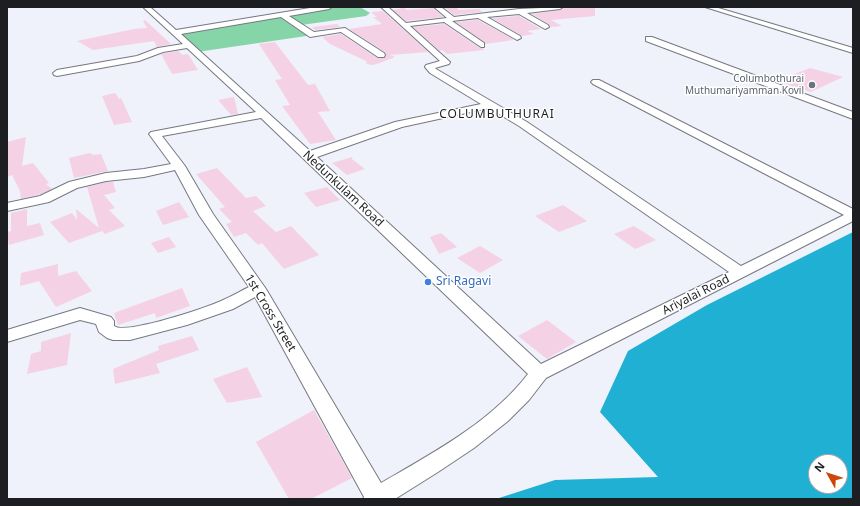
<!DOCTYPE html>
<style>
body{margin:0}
#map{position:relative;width:860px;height:506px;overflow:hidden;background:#eff1fb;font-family:"Noto Sans",sans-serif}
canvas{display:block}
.frame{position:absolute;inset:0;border:8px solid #1c1e21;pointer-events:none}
.north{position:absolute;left:808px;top:454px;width:40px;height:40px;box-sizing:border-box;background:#fff;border:1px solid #a4a5a6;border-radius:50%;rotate:309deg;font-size:11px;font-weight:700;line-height:16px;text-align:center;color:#1c1e21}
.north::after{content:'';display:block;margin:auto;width:14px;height:18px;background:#cd4708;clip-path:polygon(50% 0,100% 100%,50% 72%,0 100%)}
</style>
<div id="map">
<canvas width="860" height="506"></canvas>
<div class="frame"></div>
<div class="north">N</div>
</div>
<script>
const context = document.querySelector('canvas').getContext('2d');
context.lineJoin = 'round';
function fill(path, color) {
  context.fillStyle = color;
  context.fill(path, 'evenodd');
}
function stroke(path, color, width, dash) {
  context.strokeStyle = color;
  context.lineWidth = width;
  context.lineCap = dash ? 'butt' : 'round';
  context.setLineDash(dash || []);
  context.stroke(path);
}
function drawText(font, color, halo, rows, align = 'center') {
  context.font = font + ' "Noto Sans",sans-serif';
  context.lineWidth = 3;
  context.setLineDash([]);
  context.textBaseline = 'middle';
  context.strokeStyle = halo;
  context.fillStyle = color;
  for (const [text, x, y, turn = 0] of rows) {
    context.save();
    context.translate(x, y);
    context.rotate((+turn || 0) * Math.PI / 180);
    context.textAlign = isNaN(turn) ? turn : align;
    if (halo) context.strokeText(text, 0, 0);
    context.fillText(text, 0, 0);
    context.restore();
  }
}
const green = new Path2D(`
 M329,7H360L370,13L366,16L301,25L313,35L197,52L176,32Z`);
const water = new Path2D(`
 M853,232V499H496L555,480L658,477L600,412L628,351L707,305ZM816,462H840V486H816Z`);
const building = new Path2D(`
 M444,7H456L459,10L479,9L482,12L454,15Z
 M564,7H595V16L551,20L562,26L550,27L549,24L532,14L560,10Z
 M404,8L407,10L433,8L443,17L406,21L393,10Z
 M383,11L428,52L390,55L395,57L377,64L371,65L367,64L366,61L330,44L322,37L341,34L377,58H384L386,56L385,52L349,29L382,24L373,17H377L371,12Z
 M519,16L541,29L527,31L534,34L522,36L492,18Z
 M145,20L171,44L157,47L154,41L93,50L77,41L134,29L147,28L143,21Z
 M478,20L511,38L513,40L486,44L456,22Z
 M337,24L340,27L315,30L312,27Z
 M444,24L480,48H483L484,50L447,54L442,50L440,51L413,27Z
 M275,42L308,85L315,84L330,111L318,112L336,140L310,144L282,106L290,105L275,80L282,79L259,44Z
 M178,51L183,55L188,54L198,70L172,74L161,54Z
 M810,68L843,77L811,92L777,81Z
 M115,93L119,99L121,98L132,122L114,125L102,96Z
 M234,97L238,114L231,115L218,100Z
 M26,137L22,166L33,163L49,183L46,184L52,189L41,194L21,199L20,191L12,175L7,177V142Z
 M90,153L93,155L101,154L108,171L74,178L69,158Z
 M352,157V159L365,169L347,175L332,163Z
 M217,168L246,198L256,196L266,206L253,211L268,225L276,232L291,226L319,255L284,269L262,243L258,245L246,233L234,237L226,224L232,222L219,209L225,207L196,174Z
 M106,182H113L116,192L104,195L115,208L109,210L125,226L105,234L102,231L69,243L50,222L72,213L77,220L76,209L99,228L87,187Z
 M327,187L340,200L316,207L304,193Z
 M179,202L189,217L163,225L156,211Z
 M563,205L587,221L559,232L535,216Z
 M27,209V226L40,223L44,235L9,245L7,232L11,231V213Z
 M634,226L656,240L635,249L614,234Z
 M441,233L457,247L439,254L430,237Z
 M169,237L176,247L158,253L151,243Z
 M480,246L503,260L480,273L457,258Z
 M58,264V276L76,271L92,291L56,307L39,281L20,286L21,273Z
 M182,288L190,306L156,318L155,313L118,325L114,313Z
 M547,320L576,342L547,359L518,336Z
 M71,333L67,365L27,374L31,354L41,351V342Z
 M192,336L199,350L156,364L160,373L115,384L113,369L159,350L158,346Z
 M247,367L262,397L227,403L213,379Z
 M314,410L352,478L311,499H289L256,442Z`);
const minor = new Path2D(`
 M143,7H150L176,30L316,7H332L329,9L289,16L314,32L345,28L384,53L385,55L384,57H378L341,32L310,37L281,17L181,34L310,151L395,122L481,104L430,73L425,67L426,65L440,61L381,7H388L406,23L447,18L434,7H441L454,17L519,9L563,7L560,9L527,13L548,25L549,27L545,29L519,14L487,17L520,36L521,38L517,40L478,18L452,21L484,43V47H481L444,22L410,26L450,62L449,64L435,68L436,69L527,122L741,266L844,215L593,84L591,82L593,80H599L853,209V221L546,378L529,400L508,421L474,448L438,472L395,499H363L364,497L255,297L233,309L187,325L130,340H113L107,338L99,332L96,324L80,320L7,342V330L80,308L111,317L114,321V326C126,335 205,308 221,301C230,297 239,292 249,287L199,215L175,170L144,177L106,181L77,188L49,202L7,211V203L40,196L69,182L106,173L144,169L171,164L149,134L151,132L256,112L187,48L163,52L139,61L57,76L54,75L53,73L57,70L137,56L158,48L183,44ZM489,108L519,126L729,272L541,364L317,157L402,127ZM261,118L528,374C491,422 433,453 381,483L266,289L213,214L185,166L162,136Z
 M705,7H715L853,48V53Z
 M646,37H652L853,112V119L646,41Z`);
const markers = [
 [812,85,4,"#6b7280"],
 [428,282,4,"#3f7fe0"]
];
const farWorshipnames = [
 ["Columbothurai",804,79],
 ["Muthumariyamman Kovil",804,91]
];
const farQuarternames = [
 ["COLUMBUTHURAI",497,115]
];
const streetNames = [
 ["Nedunkulam Road",343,189,43],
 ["Ariyalai Road",696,295,-27],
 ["1st Cross Street",270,313,59]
];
const shopNames = [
 ["Sri Ragavi",436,282]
];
fill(green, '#85d5a9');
fill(water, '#1fb0d3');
fill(building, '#f5d1e6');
stroke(minor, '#767981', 2);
fill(minor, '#fff');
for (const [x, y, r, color] of markers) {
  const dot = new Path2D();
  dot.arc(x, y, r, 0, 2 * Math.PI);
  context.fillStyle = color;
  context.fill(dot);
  stroke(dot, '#fff', 1.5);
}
drawText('10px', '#5b616d', '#fff', farWorshipnames, 'right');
context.letterSpacing = '1px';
drawText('12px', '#1c1e21', '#fff', farQuarternames);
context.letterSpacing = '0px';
drawText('12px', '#1c1e21', '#fff', streetNames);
drawText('12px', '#366cbe', '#fff', shopNames, 'left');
</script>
